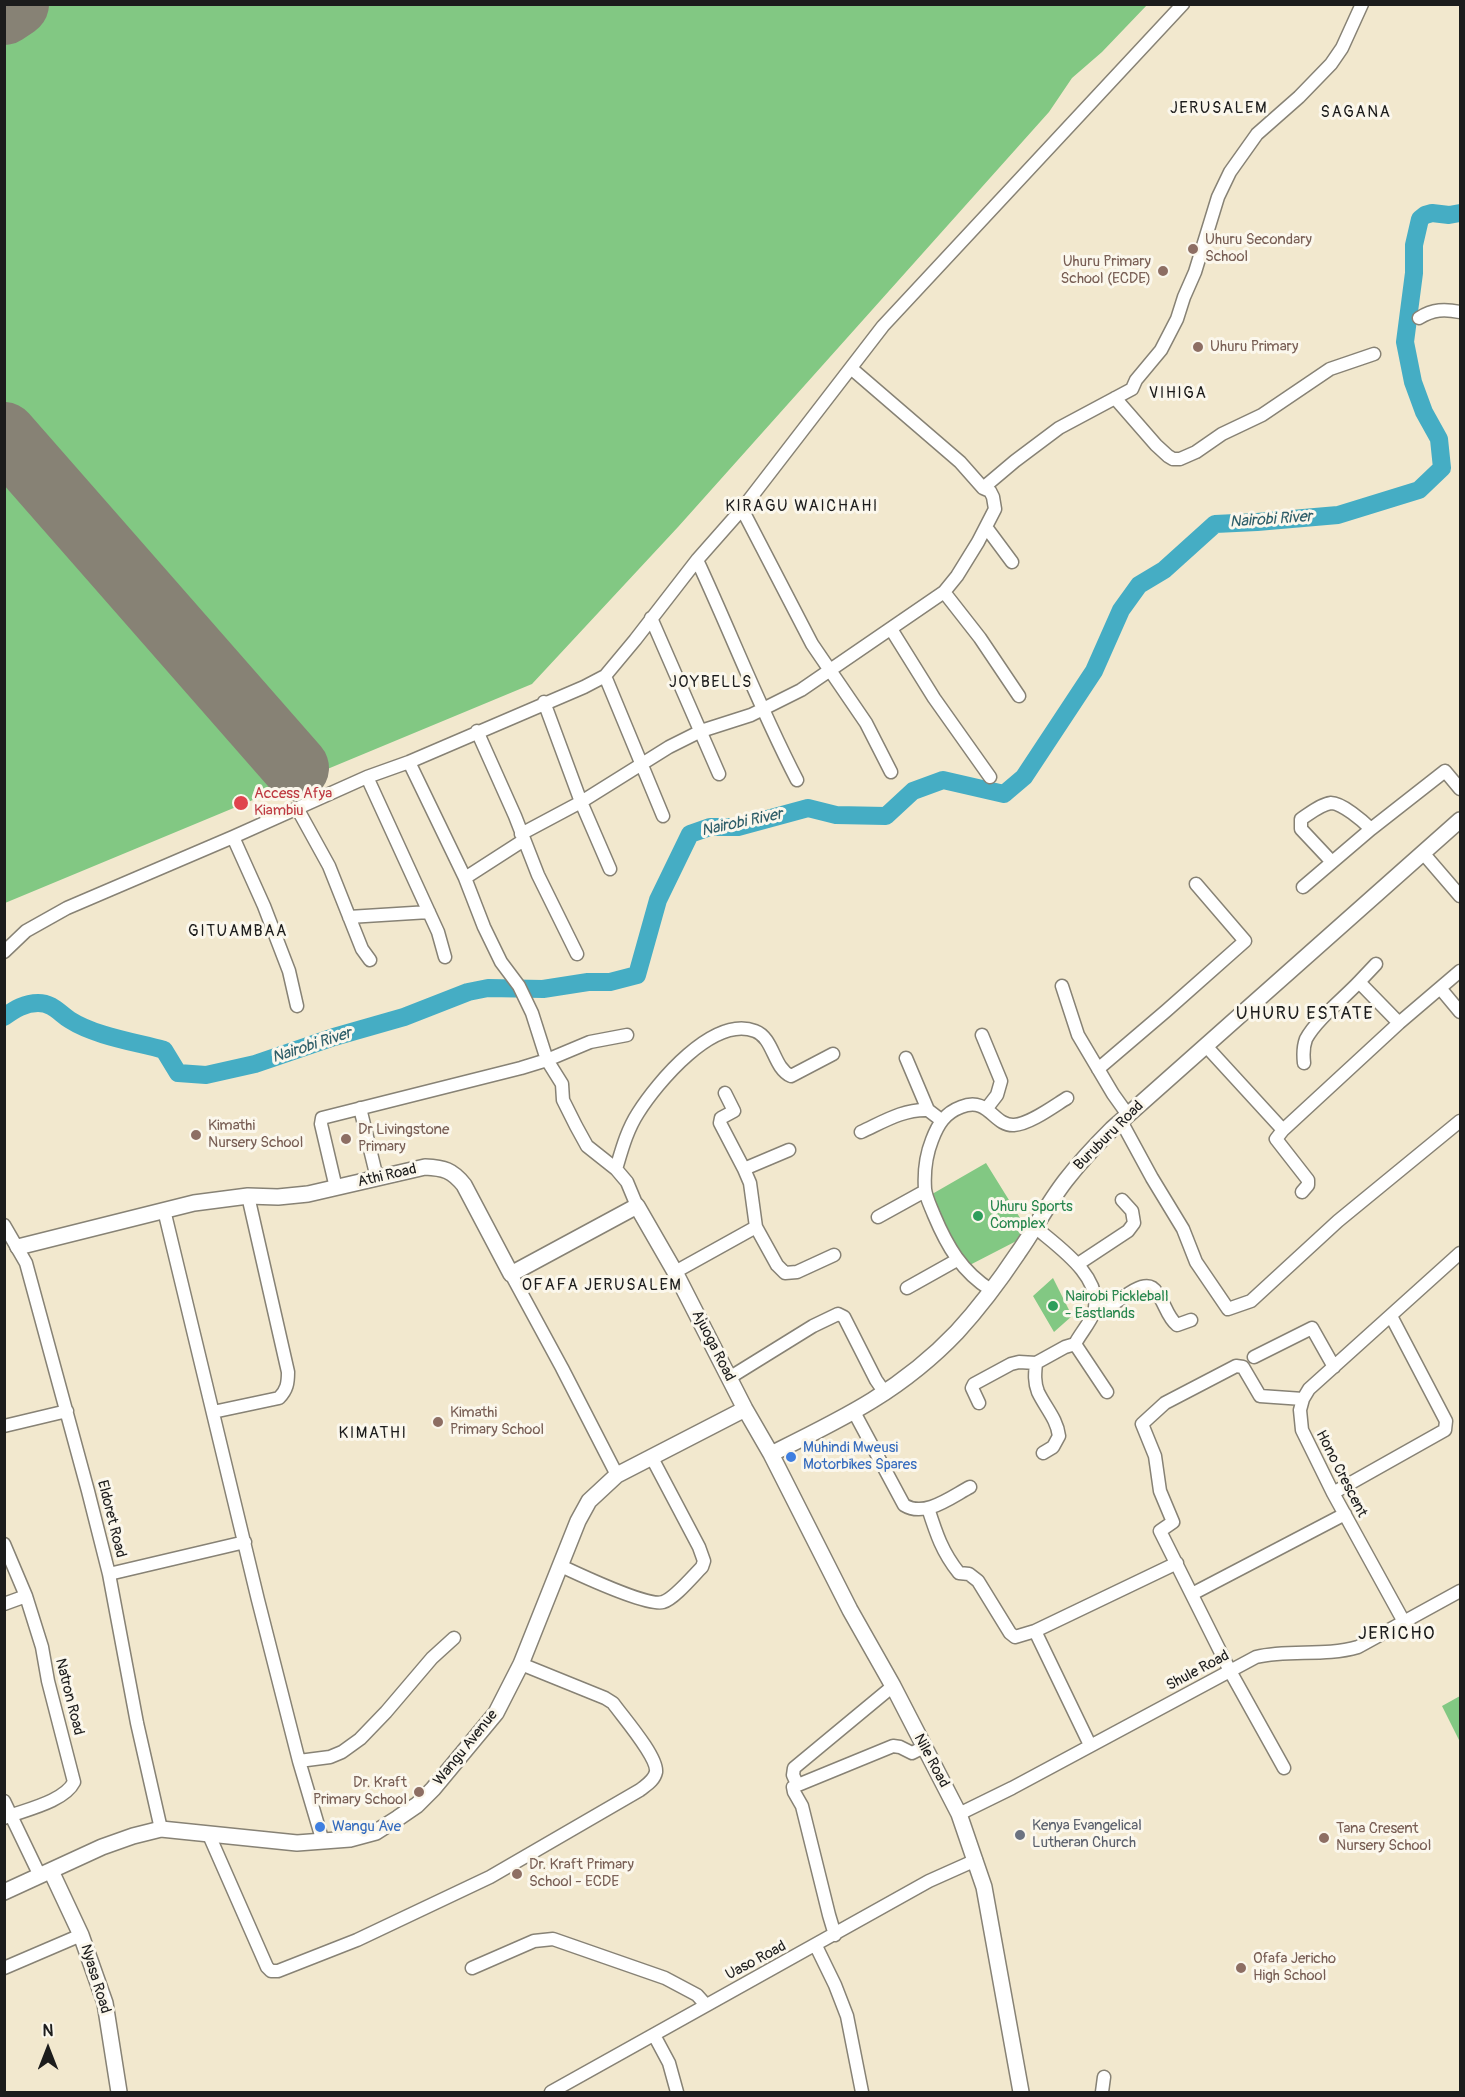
<!DOCTYPE html>
<style>
body{margin:0}
#map{position:relative;width:1465px;height:2097px;overflow:hidden;background:#f2e8ce;font-family:Pangolin,sans-serif}
canvas{display:block}
.frame{position:absolute;inset:0;border:6px solid #1c1c1c;pointer-events:none}
.north{position:absolute;left:18px;top:2019px;width:60px;height:60px;-webkit-text-stroke:4px #fbf7ec;paint-order:stroke;rotate:0deg;font-size:16px;font-weight:700;line-height:24px;text-align:center;color:#1c1c1c}
.north::after{content:'';display:block;margin:auto;width:21px;height:27px;background:#1c1c1c;clip-path:polygon(50% 0,100% 100%,50% 72%,0 100%)}
</style>
<div id="map">
<canvas width="1465" height="2097"></canvas>
<div class="frame"></div>
<div class="north">N</div>
</div>
<script>
const context = document.querySelector('canvas').getContext('2d');
context.lineJoin = 'round';
function fill(path, color) {
  context.fillStyle = color;
  context.fill(path, 'evenodd');
}
function stroke(path, color, width, dash) {
  context.strokeStyle = color;
  context.lineWidth = width;
  context.lineCap = dash ? 'butt' : 'round';
  context.setLineDash(dash || []);
  context.stroke(path);
}
function drawText(font, color, halo, rows, align = 'center') {
  context.font = font + ' Pangolin,sans-serif';
  context.lineWidth = 6;
  context.setLineDash([]);
  context.textBaseline = 'middle';
  context.strokeStyle = halo;
  context.fillStyle = color;
  for (const [text, x, y, turn = 0] of rows) {
    context.save();
    context.translate(x, y);
    context.rotate((+turn || 0) * Math.PI / 180);
    context.textAlign = isNaN(turn) ? turn : align;
    if (halo) context.strokeText(text, 0, 0);
    context.fillText(text, 0, 0);
    context.restore();
  }
}
const green = new Path2D(`
 M5,4H1147V5L1102,52L1072,78L1049,112L678,527L532,684L5,903Z
 M986,1163L1030,1234L964,1268L927,1197Z
 M1053,1278L1072,1316L1054,1332L1033,1296Z
 M1460,1696V1742L1442,1706Z`);
const river = new Path2D(`
 M4,1017C15,1009 25,1003 38,1003C53,1003 59,1013 70,1020C95,1036 135,1042 164,1050L178,1073L206,1075L255,1064L334,1037L404,1017L468,992L488,988L543,989L588,982H610L637,975L658,900L690,834L710,827H738L808,808L836,815L886,816L913,791L943,780L1004,794L1024,777L1094,671L1121,610L1139,585L1164,570L1215,524L1257,522L1338,515L1419,490L1442,468L1439,439L1424,412L1413,382L1405,342L1414,273V245L1420,219L1425,215L1432,213L1449,215L1460,213`);
const runway = new Path2D(`
 M4,12L16,4
 M4,435L296,768`);
const minor = new Path2D(`
 M1419,318C1433,309 1445,309 1460,312
 M1115,398L1156,445L1168,456L1173,459H1180L1196,452L1222,434L1262,415L1330,369L1374,354
 M983,488L1015,461L1059,428L1132,389L1136,380L1161,350L1177,319L1184,297L1195,272L1218,197L1230,172L1257,134L1299,97L1331,64L1342,48L1362,4
 M742,509L812,644L866,723L891,772
 M986,527L1012,562
 M697,560C731,633 760,709 797,780
 M944,592L980,638L1019,696
 M651,618L719,774
 M891,629L934,698L990,777
 M605,676L663,816
 M544,702L581,802L610,869
 M477,731L515,816L538,875L577,954
 M409,762L465,878L484,927L501,962L519,986L532,1013L547,1060L562,1084L563,1100L576,1126L587,1146L616,1169L627,1182L637,1206
 M367,777L438,932L445,957
 M297,808L329,866L362,949L370,960
 M521,834L581,802L669,747L701,731L751,715L801,690L944,592L957,576L978,542L995,509L993,497L990,491L983,488L960,462L852,369
 M233,837L264,906L289,971L297,1006
 M1423,853L1460,896
 M1332,862L1301,829V819C1309,814 1321,804 1331,803C1342,803 1363,821 1371,829
 M465,878L524,840
 M1303,887L1371,829L1445,771L1460,789
 M349,917L429,912
 M4,952L26,931L67,908L233,837L367,777L409,762L584,687L605,676L635,640L697,560L742,509L883,326L1183,4
 M1359,982L1376,964
 M1062,986L1078,1035L1113,1094L1128,1115
 M1440,988L1460,1012
 M982,1035L1001,1081L997,1095L987,1108
 M1206,1046L1283,1130L1399,1023L1460,971
 M906,1058L928,1110L941,1120
 M1304,1063C1303,1054 1303,1047 1306,1039C1316,1020 1344,998 1359,982L1399,1023
 M1098,1069L1166,1011L1245,941L1196,884
 M725,1093L734,1111L721,1118L720,1123L744,1169
 M360,1108L377,1178
 M1121,1121L1152,1178L1183,1229L1196,1262L1228,1309L1251,1301L1338,1221L1460,1121
 M1283,1130L1276,1139L1308,1180V1185L1302,1192
 M861,1132C883,1122 903,1109 928,1110
 M616,1169C622,1149 627,1130 638,1113C657,1083 713,1015 755,1031C774,1038 773,1068 791,1076L833,1054
 M336,1188L321,1124L322,1118L521,1068L547,1060L590,1042L627,1035
 M164,1210L258,1600L299,1761L323,1842
 M878,1217L925,1191
 M4,1225L26,1263L88,1491L109,1574L137,1723L161,1829
 M756,1227L777,1265L785,1273L797,1272L834,1255
 M1078,1264L1128,1231L1134,1223L1132,1211L1122,1200
 M675,1272L756,1227L750,1183L744,1169L789,1150
 M511,1274L562,1368L617,1475
 M907,1288L957,1260
 M991,1290C962,1272 947,1246 934,1215C931,1207 926,1198 925,1189C924,1173 926,1155 932,1140C938,1124 945,1113 961,1107C989,1096 993,1126 1014,1125C1030,1124 1054,1106 1067,1098
 M1094,1311C1101,1308 1109,1305 1116,1302C1127,1296 1147,1276 1157,1293C1165,1303 1167,1317 1177,1325L1191,1320
 M1075,1344L1107,1392
 M1254,1357L1312,1328L1334,1367
 M1036,1363C1035,1373 1034,1382 1038,1392C1045,1407 1057,1419 1059,1436L1053,1447L1043,1453
 M729,1378L813,1326L838,1314L844,1317L876,1380L885,1393
 M979,1403L972,1388L974,1384L1011,1364L1019,1362L1036,1363L1065,1347L1075,1344C1080,1334 1090,1323 1094,1312C1104,1277 1057,1246 1035,1227
 M213,1412L279,1398C287,1390 288,1383 288,1372L248,1196
 M854,1412L904,1505C925,1518 951,1497 970,1487
 M4,1426L67,1411
 M1333,1493L1445,1430L1446,1421L1391,1316
 M928,1508C936,1533 942,1552 959,1573L969,1574L978,1581L1010,1633L1015,1637L1035,1631L1177,1563
 M4,1544L26,1596L42,1647L48,1681L74,1782C64,1802 24,1810 4,1818
 M561,1566C578,1574 648,1607 663,1602C674,1599 693,1576 702,1567L704,1561L699,1547L652,1458
 M109,1574L245,1542
 M1192,1594L1345,1514
 M4,1604L26,1596
 M1404,1622L1333,1493L1302,1430L1300,1410L1303,1399L1309,1389L1460,1253
 M1035,1631L1090,1745
 M299,1761L330,1757L342,1752L360,1739L386,1712L432,1658L454,1638
 M1284,1768L1230,1671L1160,1531L1173,1522L1160,1491L1155,1456L1142,1424L1165,1403L1236,1366L1243,1367L1260,1396L1303,1399
 M797,1784L793,1775L794,1768L893,1686
 M4,1801L40,1876
 M959,1814L1012,1788L1256,1657C1290,1649 1324,1657 1358,1647L1460,1591
 M209,1835L267,1967L271,1971H278L357,1940L490,1877L640,1790C646,1785 654,1781 656,1772C658,1757 623,1717 613,1703L605,1698L521,1664
 M835,1935L829,1915L802,1806L794,1792L793,1787L893,1746L900,1747L912,1753L924,1747
 M816,1946L835,1985L847,2016L862,2092
 M4,1968L81,1935
 M472,1968L534,1941L553,1939L665,1978L697,1995L706,2005
 M654,2035L669,2063L677,2092
 M551,2092L929,1881L976,1860
 M1102,2092L1104,2077`);
const tertiary = new Path2D(`
 M18,1247L194,1203L248,1196L278,1197L308,1194L425,1167C444,1168 452,1170 464,1185L511,1274L637,1206L675,1272L745,1409L771,1454L850,1610L893,1686L959,1814L984,1887L1021,2092
 M771,1454C842,1419 901,1391 957,1332C979,1308 1000,1280 1018,1253C1035,1229 1048,1203 1066,1180C1080,1162 1095,1146 1112,1129L1460,820
 M51,1871L81,1935L105,2003L119,2092
 M4,1892L102,1847L133,1836L161,1829L297,1843L350,1839L376,1832L398,1818L417,1805L433,1789L496,1713L521,1664L578,1521L589,1501L617,1475L745,1409`);
const markers = [
 [1193,249,6,"#8d6e63"],
 [1163,271,6,"#8d6e63"],
 [1198,347,6,"#8d6e63"],
 [241,803,8,"#e0444e"],
 [196,1135,6,"#8d6e63"],
 [346,1139,6,"#8d6e63"],
 [978,1216,6,"#2e9e5b"],
 [1053,1306,6,"#2e9e5b"],
 [438,1422,6,"#8d6e63"],
 [791,1457,6,"#3f7fe0"],
 [419,1792,6,"#8d6e63"],
 [320,1827,6,"#3f7fe0"],
 [1020,1835,6,"#6b7280"],
 [1324,1838,6,"#8d6e63"],
 [517,1874,6,"#8d6e63"],
 [1241,1968,6,"#8d6e63"]
];
const educationNames = [
 ["Uhuru Secondary",1205,240],
 ["School",1205,257],
 ["Uhuru Primary",1151,262,"right"],
 ["School (ECDE)",1151,279,"right"],
 ["Uhuru Primary",1210,347],
 ["Kimathi",208,1126],
 ["Nursery School",208,1143],
 ["Dr Livingstone",358,1130],
 ["Primary",358,1147],
 ["Kimathi",450,1413],
 ["Primary School",450,1430],
 ["Dr. Kraft",407,1783,"right"],
 ["Primary School",407,1800,"right"],
 ["Tana Cresent",1336,1829],
 ["Nursery School",1336,1846],
 ["Dr. Kraft Primary",529,1865],
 ["School - ECDE",529,1882],
 ["Ofafa Jericho",1253,1959],
 ["High School",1253,1976]
];
const healthNames = [
 ["Access Afya",254,794],
 ["Kiambiu",254,811]
];
const streetNames = [
 ["Buruburu Road",1109,1136,-45],
 ["Athi Road",387,1176,-13],
 ["Ajuoga Road",713,1346,63],
 ["Hono Crescent",1341,1474,63],
 ["Eldoret Road",111,1519,76],
 ["Shule Road",1198,1671,-28],
 ["Natron Road",69,1697,76],
 ["Wangu Avenue",466,1748,-51],
 ["Nile Road",931,1761,62],
 ["Uaso Road",756,1961,-28],
 ["Nyasa Road",95,1979,73]
];
const leisureNames = [
 ["Uhuru Sports",990,1207],
 ["Complex",990,1224],
 ["Nairobi Pickleball",1065,1297],
 ["- Eastlands",1065,1314]
];
const shopNames = [
 ["Muhindi Mweusi",803,1448],
 ["Motorbikes Spares",803,1465],
 ["Wangu Ave",332,1827]
];
const worshipNames = [
 ["Kenya Evangelical",1032,1826],
 ["Lutheran Church",1032,1843]
];
const neighbourhoodNames = [
 ["JERUSALEM",1219,109],
 ["SAGANA",1356,113],
 ["VIHIGA",1178,394],
 ["KIRAGU WAICHAHI",802,507],
 ["JOYBELLS",711,683],
 ["GITUAMBAA",238,932],
 ["OFAFA JERUSALEM",602,1286],
 ["KIMATHI",373,1434]
];
const waterNames = [
 ["Nairobi River",1271,520,-4],
 ["Nairobi River",742,823,-12],
 ["Nairobi River",312,1046,-18]
];
const quarterNames = [
 ["UHURU ESTATE",1305,1014],
 ["JERICHO",1397,1634]
];
fill(green, '#82c883');
stroke(river, '#45adc4', 18);
stroke(runway, '#878275', 66);
stroke(minor, '#878275', 15);
stroke(tertiary, '#878275', 18);
stroke(minor, '#fff', 12);
stroke(tertiary, '#fff', 15);
for (const [x, y, r, color] of markers) {
  const dot = new Path2D();
  dot.arc(x, y, r, 0, 2 * Math.PI);
  context.fillStyle = color;
  context.fill(dot);
  stroke(dot, '#fbf7ec', 2);
}
drawText('15px', '#785e54', '#fbf7ec', educationNames, 'left');
drawText('15px', '#be3a42', '#fbf7ec', healthNames, 'left');
drawText('15px', '#1c1c1c', '#fbf7ec', streetNames);
drawText('15px', '#27864d', '#fbf7ec', leisureNames, 'left');
drawText('15px', '#366cbe', '#fbf7ec', shopNames, 'left');
drawText('15px', '#5b616d', '#fbf7ec', worshipNames, 'left');
context.letterSpacing = '1.5px';
drawText('16px', '#1c1c1c', '#fbf7ec', neighbourhoodNames);
context.letterSpacing = '0px';
drawText('italic 16px', '#2e5d68', '#fbf7ec', waterNames);
context.letterSpacing = '1.5px';
drawText('18px', '#1c1c1c', '#fbf7ec', quarterNames);
context.letterSpacing = '0px';
</script>
